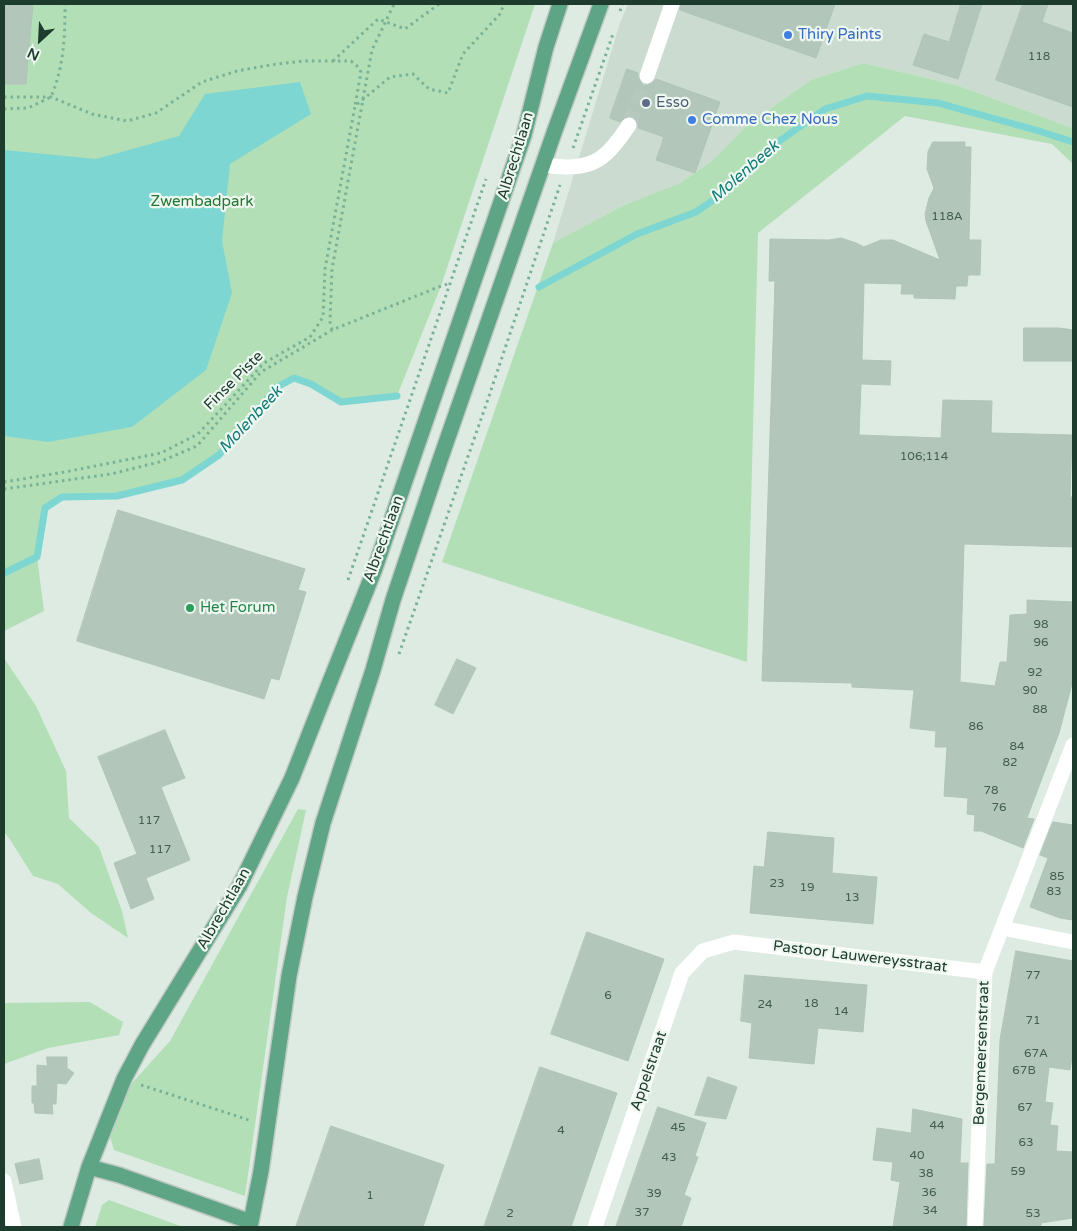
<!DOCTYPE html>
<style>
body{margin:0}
#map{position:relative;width:1077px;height:1231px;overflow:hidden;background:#ddebe2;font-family:"Varela Round",sans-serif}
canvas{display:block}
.frame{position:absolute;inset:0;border:5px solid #1d3c2d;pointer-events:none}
.north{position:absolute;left:15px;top:15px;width:50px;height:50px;-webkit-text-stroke:4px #eef7f0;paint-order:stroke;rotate:205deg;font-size:14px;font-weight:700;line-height:20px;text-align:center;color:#1d3c2d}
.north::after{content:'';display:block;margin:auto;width:18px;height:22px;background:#1d3c2d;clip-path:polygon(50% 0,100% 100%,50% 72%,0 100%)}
</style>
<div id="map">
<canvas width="1077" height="1231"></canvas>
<div class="frame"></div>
<div class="north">N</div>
</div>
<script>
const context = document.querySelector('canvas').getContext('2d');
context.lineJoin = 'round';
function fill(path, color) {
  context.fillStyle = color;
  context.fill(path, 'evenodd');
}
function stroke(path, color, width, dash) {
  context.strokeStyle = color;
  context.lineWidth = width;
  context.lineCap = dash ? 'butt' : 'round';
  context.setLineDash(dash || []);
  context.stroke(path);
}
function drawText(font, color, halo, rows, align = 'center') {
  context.font = font + ' "Varela Round",sans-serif';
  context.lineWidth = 4.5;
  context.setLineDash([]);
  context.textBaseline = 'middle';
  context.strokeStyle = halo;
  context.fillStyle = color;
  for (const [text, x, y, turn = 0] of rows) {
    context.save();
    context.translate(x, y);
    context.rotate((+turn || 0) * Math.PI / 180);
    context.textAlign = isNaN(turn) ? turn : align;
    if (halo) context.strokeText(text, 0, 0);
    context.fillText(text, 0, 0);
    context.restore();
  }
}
const built = new Path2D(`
 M628,4H1073V128L956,85L863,63L811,80L747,125L711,162L680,183L624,205L553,243L620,23Z`);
const green = new Path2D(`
 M4,4H535L441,286L397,396L341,402L311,384L294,378L277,387L219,455L182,480L117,496L62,497L45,508L37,557L44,611L4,631Z
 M863,63L956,85L1073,128V164L1052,144L905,116L758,233L747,662L442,562L553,243L624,205L680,183L711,162L747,125L811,80Z
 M4,658L36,706L66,771L69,818L99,847L122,911L128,938L91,913L58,884L33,876L9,838L4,832Z
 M298,809L306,810L287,897L245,1196L114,1150L106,1124L133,1082L170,1041Z
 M90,1002L123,1022L119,1035L48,1048L4,1064V1003Z
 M109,1200L183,1227L154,1226L150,1227L131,1226L95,1227L102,1205Z`);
const water = new Path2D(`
 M300,82L311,114L230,164L222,241L232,293L206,370L132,427L48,442L4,436V150L96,159L179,136L205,94Z`);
const stream = new Path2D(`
 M539,287L637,234L696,212L732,187L768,149L825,109L867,96L938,103L1039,131L1073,142
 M4,573L37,557L45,508L62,497L117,496L182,480L219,455L277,387L294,378L311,384L341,402L397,396`);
const building = new Path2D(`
 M4,4H33L26,84H4Z
 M681,4H835L816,58L680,10Z
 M961,4H982L958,79L913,65L924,34L949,42Z
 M1023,4H1048L1042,22L1073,33V107L996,80Z
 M627,69L638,73V78L643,85H649L656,79L720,102L695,173L656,160L664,137L638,128V122L634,117L626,116L620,122L610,118Z
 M933,142H965V147H971L969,240H981L980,275H968L967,286H956L955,299L914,298V294H901L902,284L864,283L862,360L891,361L890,385L861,384L859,435L941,438L943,400L992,401L991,433L1072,435L1070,497H1073V547L964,544L960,682L995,686L1000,662H1007L1010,615L1027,614V600L1073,602V680L1059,733L1027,818L1034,819L1023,848L981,831H974L975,815L967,814L968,798L944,796L947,747H935L936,731L910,728L914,690L852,687V683L762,681L775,281H769L770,239L829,240L841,238L856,243L864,247L881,240H893L940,260L926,221L925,214L929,198L934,188L927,169L928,152Z
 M1024,328H1059L1073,330V361H1024Z
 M118,510L305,569L298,590L306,592L279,680L271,678L264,699L77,641Z
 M457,659L476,668L453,714L435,705Z
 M165,730L185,778L161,787L190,860L146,878L154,899L131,909L114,863L137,854L98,757Z
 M1053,822L1073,825V920L1060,918L1030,907L1048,858L1040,855Z
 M768,832L834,838L832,873L877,877L873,924L750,913L754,866L764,867Z
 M587,932L664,959L628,1061L551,1034Z
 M1016,951L1073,961V1050L1070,1070L1049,1067L1045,1102L1053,1103L1050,1125L1058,1126L1056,1151L1073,1152V1218L1041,1223V1227H984L987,1164H995L1000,1040Z
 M745,975L867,985L863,1032L818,1028L814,1064L749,1058L752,1023L741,1021Z
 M47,1057H67V1068L74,1073L66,1084L57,1083L56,1104H52L53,1114L35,1113L34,1103H32V1086H37V1065L47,1066Z
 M540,1067L617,1093L571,1227H484Z
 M708,1077L737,1087L726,1119L695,1115Z
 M658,1107L706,1123L695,1156L698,1157L684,1195L691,1198L681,1227H616Z
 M913,1109L962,1119L960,1163H968L966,1227H893L900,1182L891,1180L893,1162L873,1160L877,1128L911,1133Z
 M331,1126L444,1165L423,1227H296Z
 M39,1159L43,1179L20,1184L15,1164Z`);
const minorTunnel = new Path2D(`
 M629,125L647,76`);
const path = new Path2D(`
 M620,11L623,4
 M333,61L378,19L405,29L439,4
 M4,97H51L92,114L127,121L156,113L202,82L237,71L270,65L303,61H351L357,66L361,72L355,106
 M4,109L28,108L51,97C64,66 65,37 65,4
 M573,148L613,34
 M332,330L330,322L332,269L372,50L394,4
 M4,482L65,472L161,453L198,434L264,363L310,337L323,317L325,269L355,106L390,77L413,74L429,89L448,93L463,54L500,14L504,4
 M4,489L111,474L159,462L197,446L261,372L332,330L441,286L451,283
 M348,580L486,179
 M399,654L487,402L560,185
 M141,1085L249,1120`);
const minor = new Path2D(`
 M647,76L672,4
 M543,165C590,171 603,164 629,125
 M1002,928L1073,942
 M4,1181L14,1227
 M595,1227L682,973L703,951L734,942L985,972
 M975,1227L985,972L1073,745`);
const major = new Path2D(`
 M89,1167L119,1175L251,1222
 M71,1227L89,1167L124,1079L142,1045L240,885L292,778L327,689L374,571L524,135L546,47L560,4
 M250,1227L261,1171L289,976L305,897L323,823L373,670L393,600L439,463L555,130L601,4`);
const markers = [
 [788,35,5,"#3f7fe0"],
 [646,103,5,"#5c6f8a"],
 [692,120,5,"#3f7fe0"],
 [190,608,5,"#2e9e5b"]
];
const numberNames = [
 ["118",1039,57],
 ["118A",947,217],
 ["106;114",924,457],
 ["98",1041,625],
 ["96",1041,643],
 ["92",1035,673],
 ["90",1030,691],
 ["88",1040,710],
 ["86",976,727],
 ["84",1017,747],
 ["82",1010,763],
 ["78",991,791],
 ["76",999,808],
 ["117",149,821],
 ["117",160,850],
 ["85",1057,877],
 ["23",777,884],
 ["19",807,888],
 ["83",1054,892],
 ["13",852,898],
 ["77",1033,976],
 ["6",608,996],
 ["18",811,1004],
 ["24",765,1005],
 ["14",841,1012],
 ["71",1033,1021],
 ["67A",1036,1054],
 ["67B",1024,1071],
 ["67",1025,1108],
 ["44",937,1126],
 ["45",678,1128],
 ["4",561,1131],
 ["63",1026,1143],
 ["40",917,1156],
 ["43",669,1158],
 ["59",1018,1172],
 ["38",926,1174],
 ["36",929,1193],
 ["39",654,1194],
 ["1",370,1196],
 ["34",930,1211],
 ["37",642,1213],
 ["2",510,1214],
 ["53",1033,1214]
];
const shopNames = [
 ["Thiry Paints",798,35],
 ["Comme Chez Nous",702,120]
];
const serviceNames = [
 ["Esso",656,103]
];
const streetNames = [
 ["Albrechtlaan",516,156,-73],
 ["Finse Piste",234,381,-45],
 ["Albrechtlaan",384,539,-70],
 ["Albrechtlaan",224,909,-60],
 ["Pastoor Lauwereysstraat",860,957,7],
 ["Bergemeersenstraat",982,1053,-88],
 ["Appelstraat",649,1071,-71]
];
const parkNames = [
 ["Zwembadpark",202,202]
];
const leisureNames = [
 ["Het Forum",200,608]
];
const waterNames = [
 ["Molenbeek",745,172,-41],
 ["Molenbeek",251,420,-47]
];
fill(built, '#cbdbd0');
fill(green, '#b3dfb6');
fill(water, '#7ed6d2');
stroke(stream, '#7ed6d2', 7);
fill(building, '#b2c6ba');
stroke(building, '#afc5b7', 1);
stroke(minorTunnel, '#b7c8be', 15, [15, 8]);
stroke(major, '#c0c8c4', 18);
stroke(path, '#7ab295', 3, [2.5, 4]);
stroke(minor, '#fff', 15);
stroke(major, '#5da584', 15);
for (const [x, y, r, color] of markers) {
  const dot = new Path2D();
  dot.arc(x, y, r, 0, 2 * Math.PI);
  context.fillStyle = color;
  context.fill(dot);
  stroke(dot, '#eef7f0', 2);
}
drawText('12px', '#425e50', null, numberNames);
drawText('15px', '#366cbe', '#eef7f0', shopNames, 'left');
drawText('15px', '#4e5e75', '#eef7f0', serviceNames, 'left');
drawText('15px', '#1d3c2d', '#eef7f0', streetNames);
drawText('15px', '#247633', '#eef7f0', parkNames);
drawText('15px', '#27864d', '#eef7f0', leisureNames, 'left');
drawText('italic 16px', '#127c79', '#eef7f0', waterNames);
</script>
